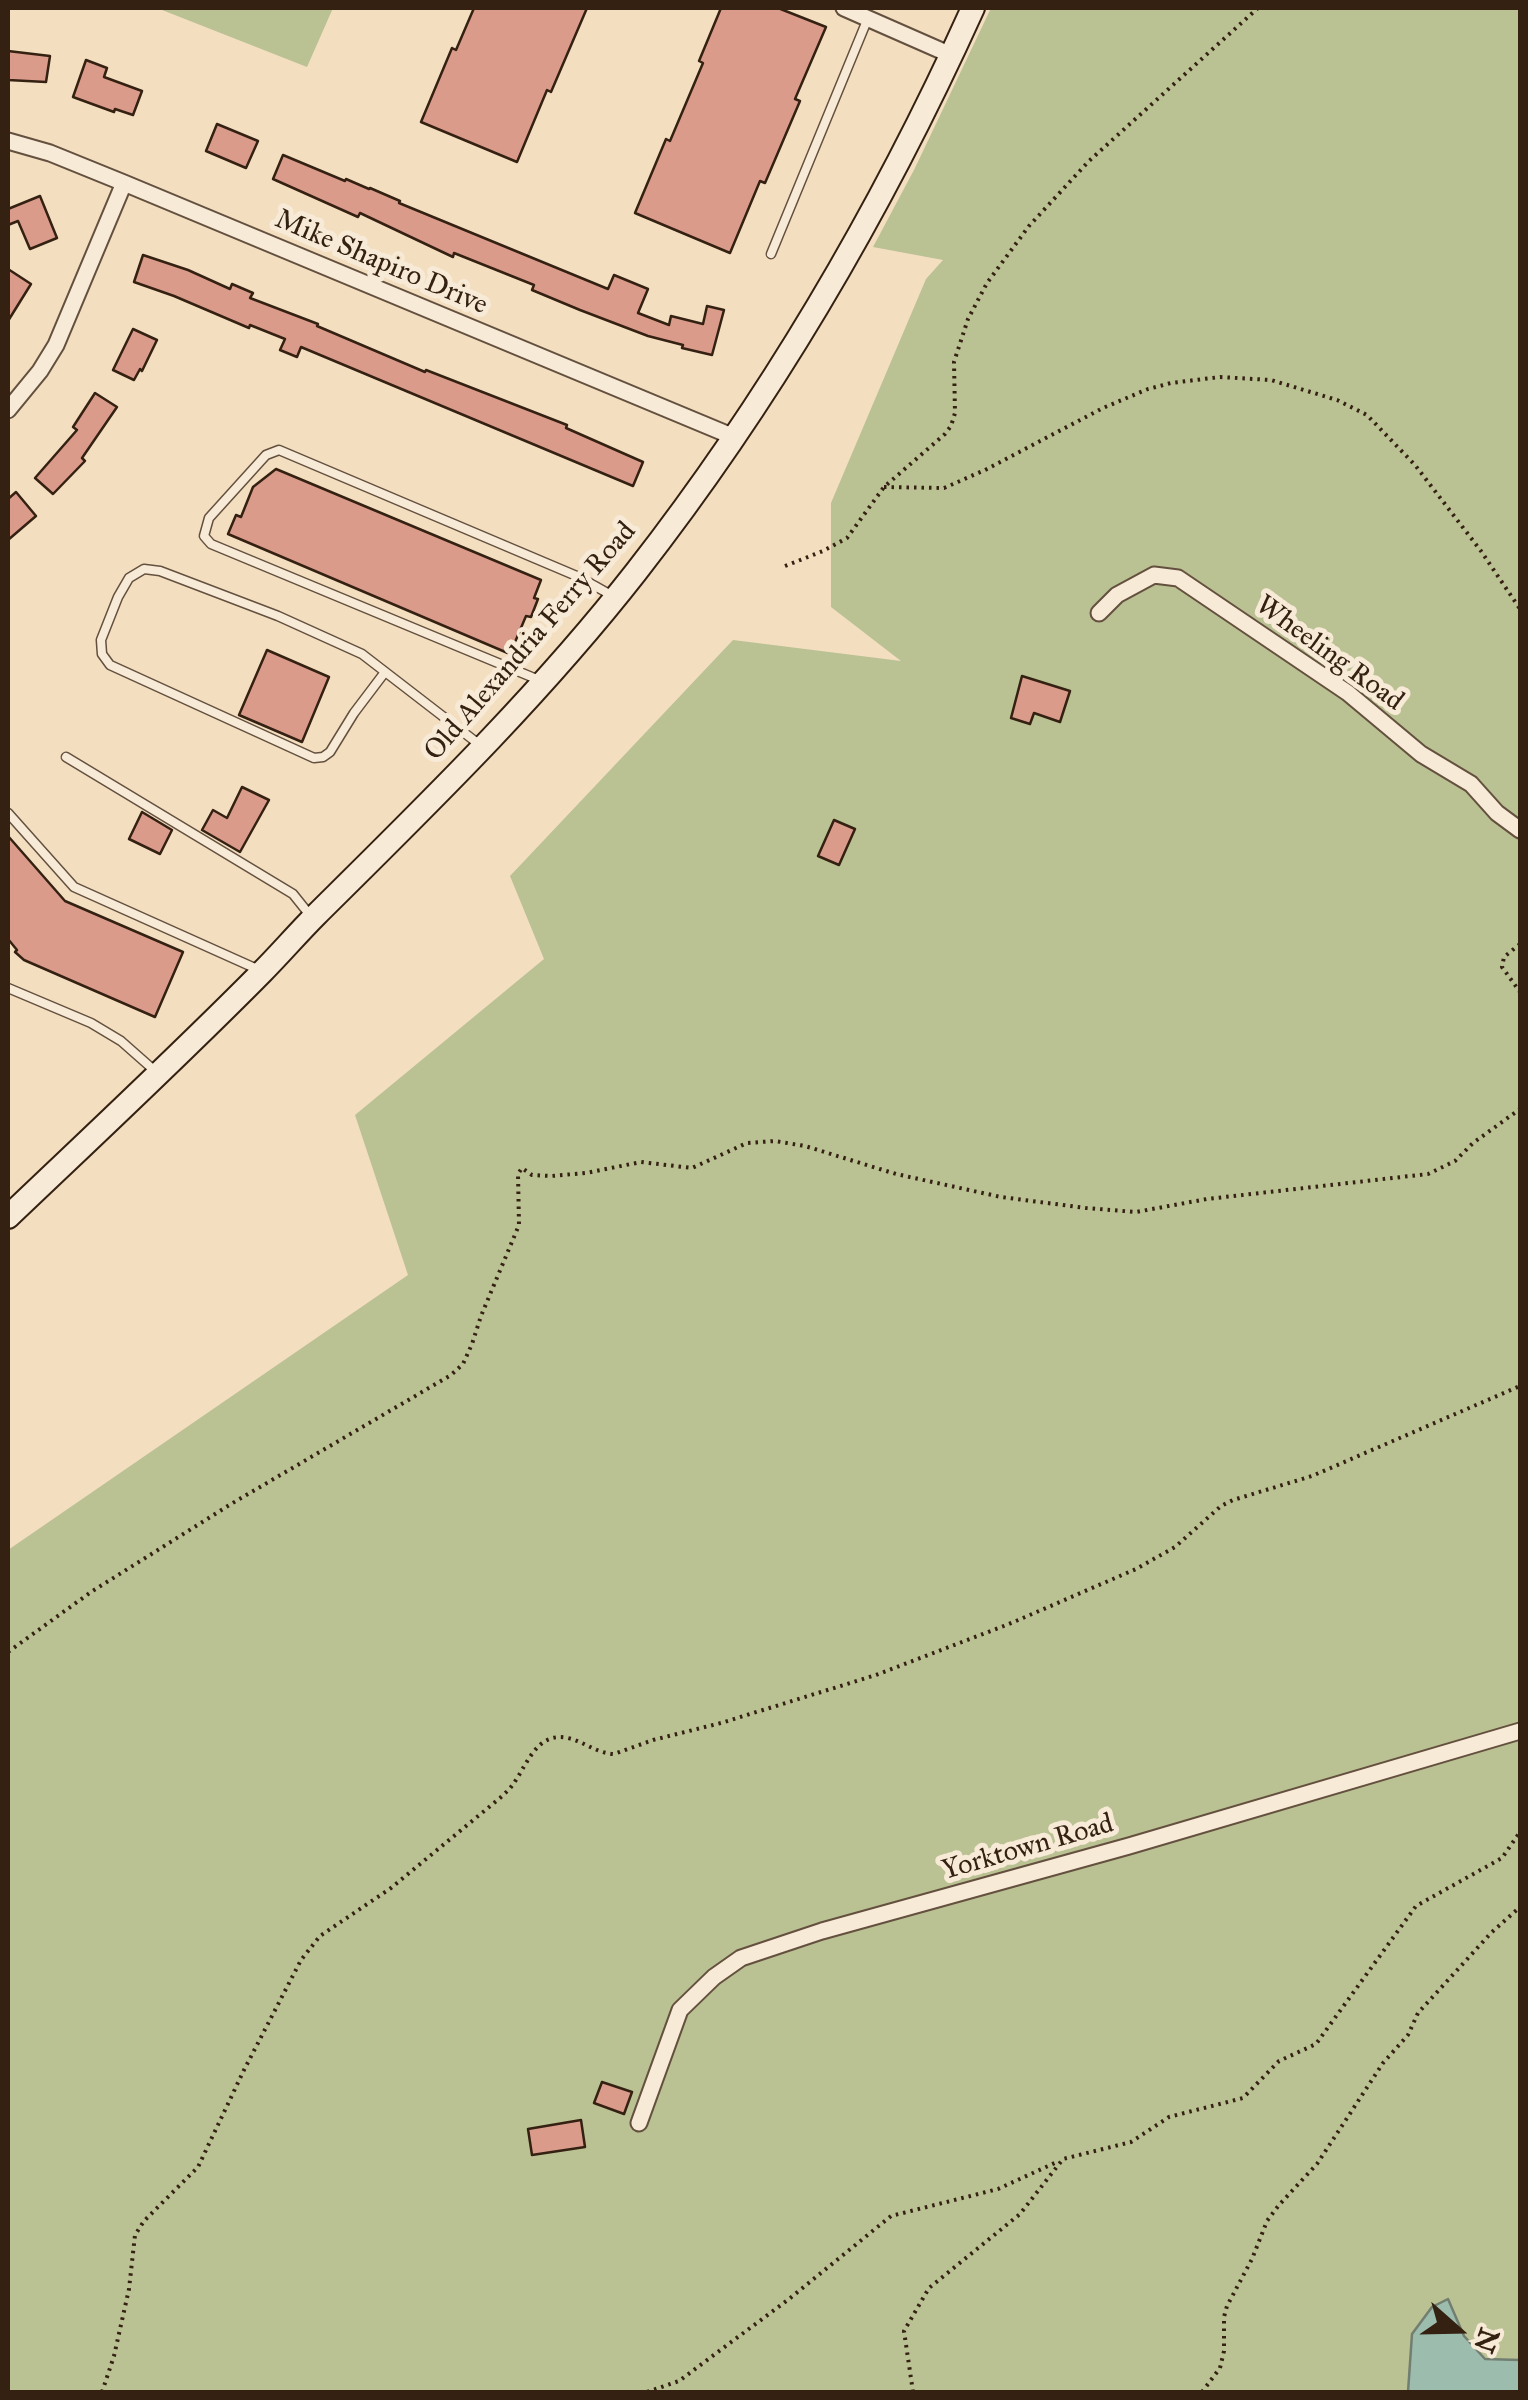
<!DOCTYPE html>
<style>
body{margin:0}
#map{position:relative;width:1528px;height:2400px;overflow:hidden;background:#f3dec0;font-family:"IM FELL Great Primer",serif}
canvas{display:block}
.frame{position:absolute;inset:0;border:10px solid #342112;pointer-events:none}
.north{position:absolute;left:1408px;top:2280px;width:100px;height:100px;-webkit-text-stroke:8px #f7ead6;paint-order:stroke;rotate:110deg;font-size:28px;font-weight:700;line-height:40px;text-align:center;color:#342112}
.north::after{content:'';display:block;margin:auto;width:35px;height:45px;background:#342112;clip-path:polygon(50% 0,100% 100%,50% 72%,0 100%)}
</style>
<div id="map">
<canvas width="1528" height="2400"></canvas>
<div class="frame"></div>
<div class="north">N</div>
</div>
<script>
const context = document.querySelector('canvas').getContext('2d');
context.lineJoin = 'round';
function fill(path, color) {
  context.fillStyle = color;
  context.fill(path, 'evenodd');
}
function stroke(path, color, width, dash) {
  context.strokeStyle = color;
  context.lineWidth = width;
  context.lineCap = dash ? 'butt' : 'round';
  context.setLineDash(dash || []);
  context.stroke(path);
}
function drawText(font, color, halo, rows, align = 'center') {
  context.font = font + ' "IM FELL Great Primer",serif';
  context.lineWidth = 10;
  context.setLineDash([]);
  context.textBaseline = 'middle';
  context.strokeStyle = halo;
  context.fillStyle = color;
  for (const [text, x, y, turn = 0] of rows) {
    context.save();
    context.translate(x, y);
    context.rotate((+turn || 0) * Math.PI / 180);
    context.textAlign = isNaN(turn) ? turn : align;
    if (halo) context.strokeText(text, 0, 0);
    context.fillText(text, 0, 0);
    context.restore();
  }
}
const green = new Path2D(`
 M157,8H333L307,67Z
 M991,8H1520V2392H8V1550L408,1275L355,1115L544,959L510,876L733,640L901,661L831,607V503L926,279L943,260L873,247L914,170Z`);
const water = new Path2D(`
 M1448,2299L1464,2336L1485,2359L1520,2360V2392H1408L1412,2334L1432,2307Z`);
const building = new Path2D(`
 M474,8H587L551,92L547,90L517,162L421,122L452,48L456,50Z
 M721,8H778L826,27L795,99L800,101L765,183L760,181L730,253L635,213L666,139L670,141L703,63L699,61Z
 M8,51L50,56L46,82L8,80Z
 M86,60L107,68L104,77L142,91L133,115L115,109L114,112L73,97Z
 M217,124L258,141L246,168L206,151Z
 M283,155L345,181L346,179L369,189L370,188L400,201L399,203L608,289L614,275L648,289L638,313L669,325L671,316L703,324L707,306L724,310L712,355L682,348L683,345L648,336L580,310L532,290L534,285L454,253L453,257L360,213L358,217L273,179Z
 M40,196L57,238L30,249L18,221L8,225V209Z
 M143,255L188,270L230,289L232,284L253,293L250,298L318,324L317,326L425,372L426,370L567,425L566,428L643,462L633,486L301,347L297,357L280,350L285,339L250,325L249,328L174,296L134,282Z
 M8,269L31,284L8,321Z
 M133,329L157,340L142,371L140,369L134,380L113,370Z
 M95,393L117,407L82,458L85,461L53,494L35,478L77,430L73,427Z
 M276,469L541,580L534,598L538,599L531,617L526,616L510,654L228,534L236,515L241,517L253,487Z
 M16,492L36,516L8,540V499Z
 M267,650L329,677L302,742L239,715Z
 M1022,676L1070,691L1060,722L1034,713L1030,724L1011,718Z
 M242,787L269,800L240,852L202,830L213,810L227,818Z
 M142,812L172,830L160,854L129,839Z
 M834,820L855,829L839,865L818,856Z
 M8,836L65,901L183,952L155,1017L24,960L15,952L17,950L8,939Z
 M602,2082L632,2092L624,2114L594,2103Z
 M581,2120L585,2147L532,2155L528,2129Z`);
const path = new Path2D(`
 M884,487L944,488L985,470L1103,408L1148,389L1171,383L1220,377L1271,380L1337,400L1367,415L1415,465L1481,551L1520,609
 M785,566L823,551L847,538L884,487L945,434L951,426L955,413L954,362L968,319L987,283L1029,226L1089,161L1258,8
 M1520,944L1504,957L1502,967L1520,992
 M8,1652L91,1592L231,1504L451,1375L463,1364L472,1344L481,1316L519,1225L518,1174L522,1168L532,1175L551,1176L586,1173L641,1162L692,1168L747,1143L775,1141L805,1146L896,1174L1001,1197L1086,1208L1136,1212L1207,1199L1428,1174L1455,1161L1473,1143L1520,1109
 M102,2392L114,2356L129,2289L135,2235L144,2221L198,2167L244,2070L301,1960L320,1936L391,1888L500,1798C504,1794 508,1791 511,1787C527,1767 535,1731 568,1738C585,1742 596,1753 614,1754L653,1740L721,1723L876,1675L1009,1624L1136,1569L1175,1547L1221,1506L1233,1500L1312,1476L1520,1386
 M647,2392L679,2381L789,2299L891,2216L998,2189L1059,2161
 M913,2392L904,2331L929,2288L1020,2214L1063,2159L1131,2142L1169,2117L1243,2098L1279,2061L1316,2044L1416,1906L1502,1858L1520,1832
 M1202,2392L1220,2368L1224,2351V2317L1227,2306L1252,2259L1267,2221L1279,2205L1317,2164L1383,2063L1408,2035L1418,2013L1491,1933L1520,1907`);
const lane = new Path2D(`
 M771,254L868,18
 M385,672L354,713L330,752L323,757L314,758L110,665L102,654L101,640L118,597L129,578L144,569L160,571L278,616L362,654L480,745
 M539,680L211,544L204,536L209,518L266,455L279,450L579,577L611,595
 M66,757L293,894L309,914
 M8,813L74,887L257,969
 M8,988L91,1023L121,1041L155,1071`);
const street = new Path2D(`
 M844,8L951,55
 M8,141L50,153L124,183L734,437
 M8,410L40,371L56,345L124,183
 M1099,613L1117,595L1154,575L1178,578L1348,693L1421,754L1471,784L1497,813L1520,830
 M639,2123L680,2010L714,1977L741,1958L822,1931L1129,1846L1520,1731`);
const secondary = new Path2D(`
 M8,1217C93,1136 179,1056 262,972C280,954 297,934 316,915C427,805 539,696 636,572C771,399 883,207 973,8`);
const streetNames = [
 ["Mike Shapiro Drive",381,263,23],
 ["Old Alexandria Ferry Road",531,642,-49],
 ["Wheeling Road",1329,654,36],
 ["Yorktown Road",1028,1848,-16]
];
fill(green, '#bac193');
fill(water, '#9cbcae');
stroke(water, '#727e70', 2.5);
fill(building, '#db9b8b');
stroke(building, '#342112', 2.5);
stroke(lane, '#64503e', 11);
stroke(street, '#64503e', 19);
stroke(secondary, '#342112', 26);
stroke(path, '#342112', 4, [2.5, 5]);
stroke(lane, '#f7ead6', 8);
stroke(street, '#f7ead6', 15);
stroke(secondary, '#f7ead6', 22);
drawText('28px', '#342112', '#f7ead6', streetNames);
</script>
